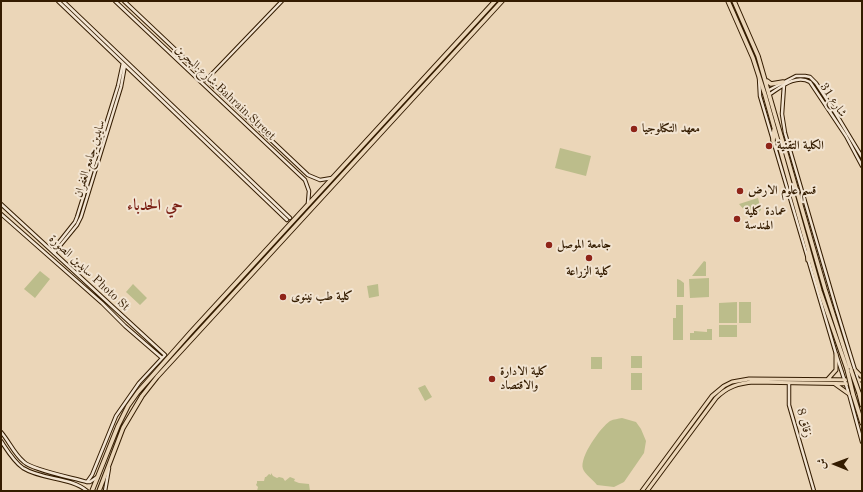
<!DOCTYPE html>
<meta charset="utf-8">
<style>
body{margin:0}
#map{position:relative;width:863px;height:492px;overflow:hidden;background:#ebd6b8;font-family:"Old Standard TT",Amiri,serif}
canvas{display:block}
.frame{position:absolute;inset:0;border:2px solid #341c00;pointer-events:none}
.north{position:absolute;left:815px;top:444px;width:40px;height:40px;-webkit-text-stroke:3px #f2e4d1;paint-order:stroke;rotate:271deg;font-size:11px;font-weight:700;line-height:16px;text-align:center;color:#341c00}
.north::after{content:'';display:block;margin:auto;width:14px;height:18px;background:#341c00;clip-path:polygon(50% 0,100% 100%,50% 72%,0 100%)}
</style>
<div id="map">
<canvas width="863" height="492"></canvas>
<div class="frame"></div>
<div class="north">ش</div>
</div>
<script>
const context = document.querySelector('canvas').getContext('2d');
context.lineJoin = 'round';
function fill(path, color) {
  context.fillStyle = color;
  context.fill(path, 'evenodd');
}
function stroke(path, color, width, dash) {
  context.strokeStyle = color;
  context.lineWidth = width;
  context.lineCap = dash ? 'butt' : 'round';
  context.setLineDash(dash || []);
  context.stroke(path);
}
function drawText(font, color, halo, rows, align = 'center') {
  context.font = font + ' "Old Standard TT",Amiri,serif';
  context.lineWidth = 4;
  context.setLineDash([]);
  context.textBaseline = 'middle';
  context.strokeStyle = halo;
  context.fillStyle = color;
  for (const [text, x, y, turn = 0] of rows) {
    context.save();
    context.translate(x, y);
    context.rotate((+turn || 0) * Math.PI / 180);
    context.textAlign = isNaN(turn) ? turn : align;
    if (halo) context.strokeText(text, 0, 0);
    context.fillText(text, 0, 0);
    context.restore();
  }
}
const green = new Path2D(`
 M560,148L591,156L586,176L555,168Z
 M758,198L761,210L755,216L753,210L746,212L739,204Z
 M704,261L706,262V276H692Z
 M40,271L50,279L35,298L24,289Z
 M709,278V297L690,298L689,279Z
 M677,279L680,280L684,283V297H677Z
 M133,284L147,298L140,305L126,292Z
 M378,284L379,296L369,298L367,286Z
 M737,302V323H719V303Z
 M739,302H751V323H739Z
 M676,305H683V340H673V318H676Z
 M719,325H737V337H719Z
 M707,329H712V340H690V333H694V331L707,332Z
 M631,356H642V368H631Z
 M591,357H602V369H591Z
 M631,373H642V390H631Z
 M425,385L432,397L425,401L418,388Z
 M622,418L636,422L641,429L646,441L644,453L624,482L614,487L597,485C593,480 585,474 583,469C579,457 601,427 610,421C614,419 618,419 622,418Z
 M271,473L273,476L277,478L279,477L283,478L285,481L290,477L295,479L294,481L299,483L309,484L310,491H257L258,487L256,485L257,483V481H264L265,477H266L269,474L271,475Z`);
const secondary = new Path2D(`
 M58,1L287,220
 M63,1L290,218
 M115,1L305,180L309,191L308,203
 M124,1L308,175L320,180L332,178
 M759,78L760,96L836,354L849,394L862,442
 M206,80L282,1
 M784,85L782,114L785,133L836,308L862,393
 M769,90L796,76H805L810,77L816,83L833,109L862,157
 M770,94C781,87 796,74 810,82L846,136L862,166
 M1,204L165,355L139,383L116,416L92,475L87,482
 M1,214L102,303L125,326L162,358
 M52,251L75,222L77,217L118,86L123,63
 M54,253L77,225L81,217L121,87L125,65
 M789,383V405L814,491
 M1,432C9,441 14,454 24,462C32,470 74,478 87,482H90L97,477
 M1,441C7,450 14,462 23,468C42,480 71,477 87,491
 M105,491L109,468`);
const primary = new Path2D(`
 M855,370L862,377
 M828,379L836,370V354
 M835,384L849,394
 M642,491L712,396L724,386L732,382L749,379L862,380
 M647,491L716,398C727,387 738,383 754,382L862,384`);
const highway = new Path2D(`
 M728,1L753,58L765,95L820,291L847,369
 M734,1L758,56L825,289L851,370
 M767,81L771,84L783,82
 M773,141L774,130
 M808,260V253
 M859,393L862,405
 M853,394L862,423
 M92,491L118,426L128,406L138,392L191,332L495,1
 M99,491L123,428L142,396L157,377L502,1`);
const highwayBridge = new Path2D(`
 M847,369L853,394
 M851,370L859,393`);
const markers = [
 [634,129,4,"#8f2418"],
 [769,146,4,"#8f2418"],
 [740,191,4,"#8f2418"],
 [737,219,4,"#8f2418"],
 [549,245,4,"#8f2418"],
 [589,258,4,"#8f2418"],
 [283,297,4,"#8f2418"],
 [492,379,4,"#8f2418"]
];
const streetNames = [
 ["شارع البحرين Bahrain Street",225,93,43],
 ["شارع 31",833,100,56],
 ["سايدين جامع الغفران",90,159,-73],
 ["سايدين الصورة Photo St",89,273,43],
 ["زقاق 8",804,423,74]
];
const poiNames = [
 ["معهد التكنلوجيا",642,129],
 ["الكلية التقنية",777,146],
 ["قسم علوم الارض",748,191],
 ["عمادة كلية",745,212],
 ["الهندسة",745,226],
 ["جامعة الموصل",557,245],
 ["كلية الزراعة",589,272,"center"],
 ["كلية طب نينوى",291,297],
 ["كلية الادارة",500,372],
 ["والاقتصاد",500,386]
];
const districtNames = [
 ["حي الحدباء",155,206]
];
fill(green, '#bcbd8b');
stroke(secondary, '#341c00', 4.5);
stroke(primary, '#341c00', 5);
stroke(highway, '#341c00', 5.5);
stroke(secondary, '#f2e4d1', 2.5);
stroke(primary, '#ebd6b8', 3);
stroke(highway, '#ebd6b8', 3.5);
stroke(highwayBridge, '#341c00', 5.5, []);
stroke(highwayBridge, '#ebd6b8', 3.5);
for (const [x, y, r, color] of markers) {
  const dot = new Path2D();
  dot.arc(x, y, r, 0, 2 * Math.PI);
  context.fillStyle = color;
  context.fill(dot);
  stroke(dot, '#f2e4d1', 1.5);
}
drawText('12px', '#341c00', '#f2e4d1', streetNames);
drawText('bold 12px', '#341c00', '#f2e4d1', poiNames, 'left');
drawText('bold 16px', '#7a1f14', '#f2e4d1', districtNames);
</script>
